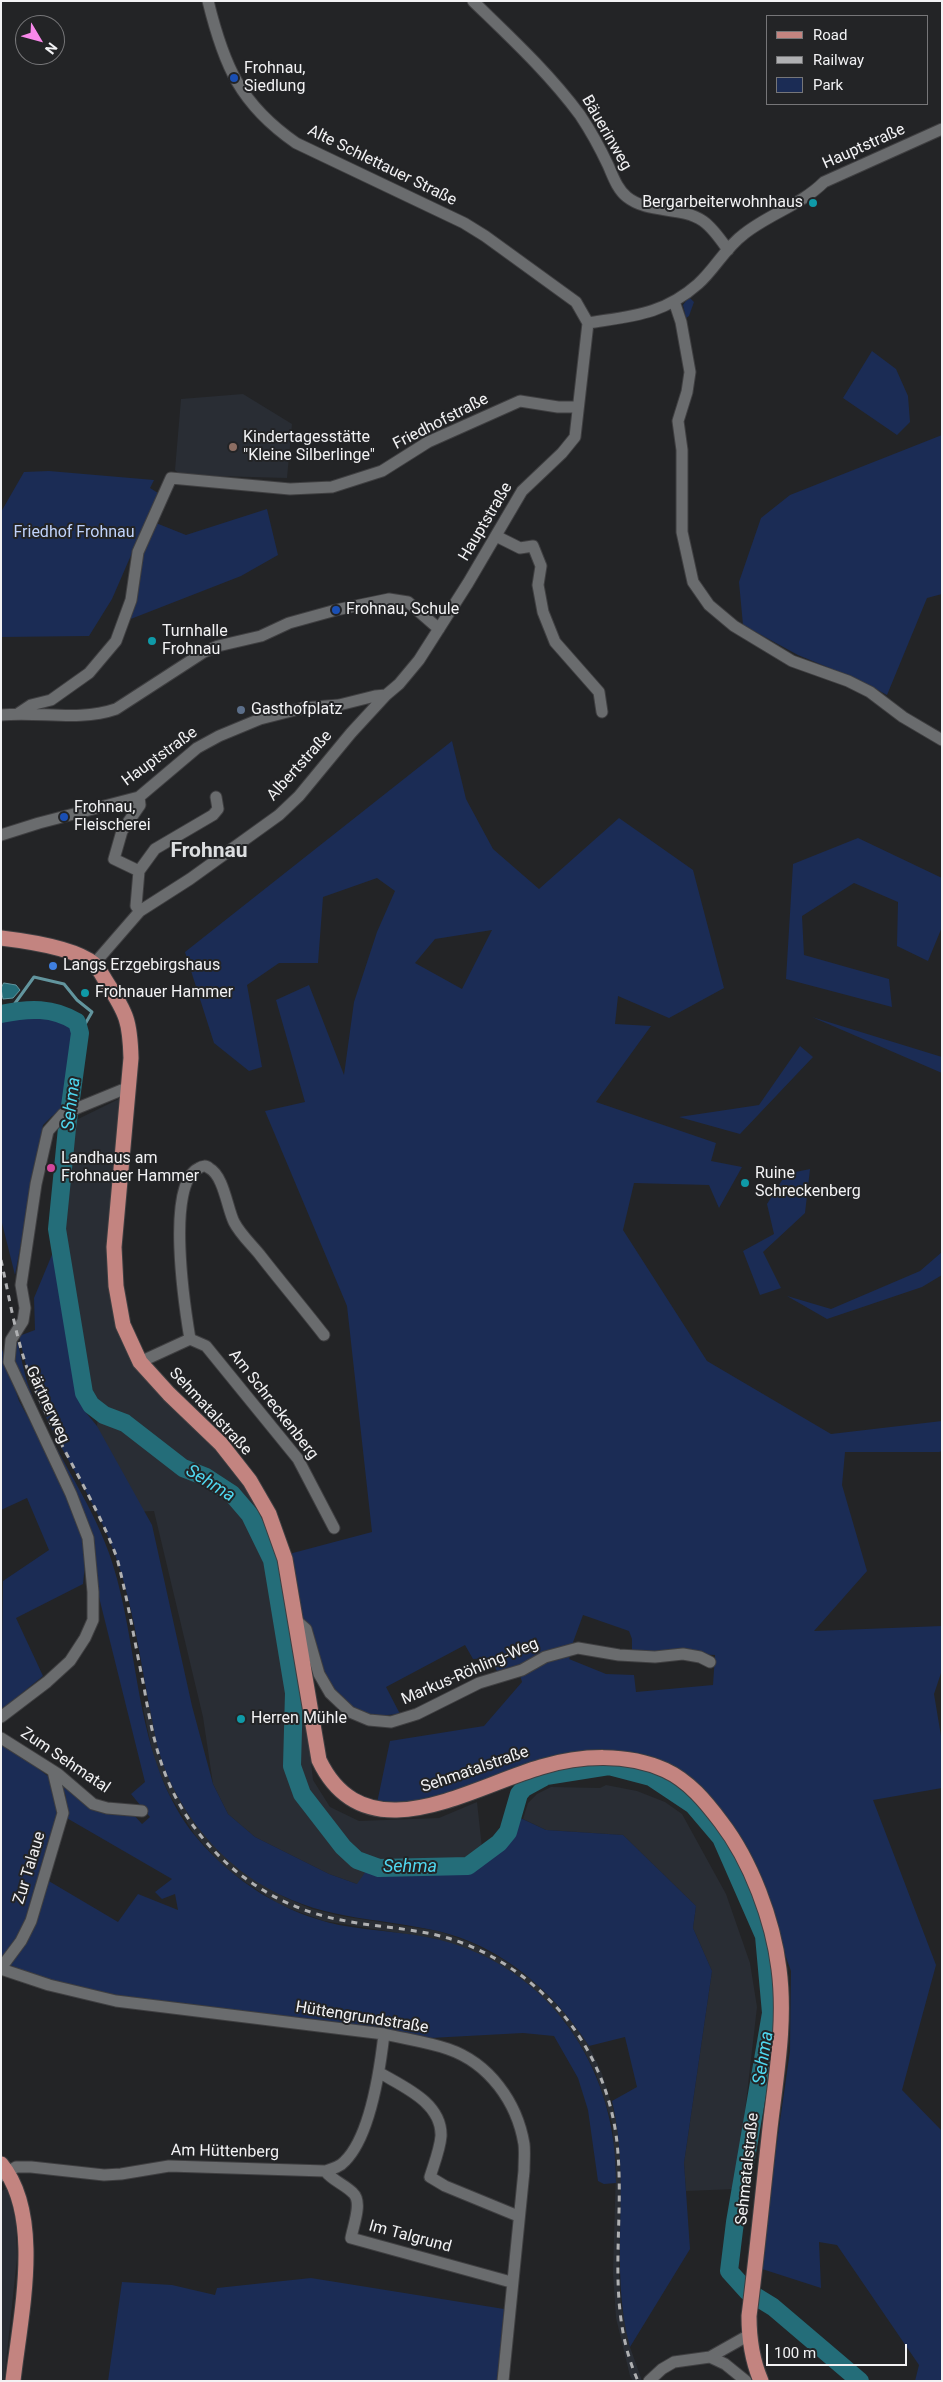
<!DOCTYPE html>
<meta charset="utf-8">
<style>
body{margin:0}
#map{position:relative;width:943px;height:2382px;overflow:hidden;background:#232426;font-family:Roboto,sans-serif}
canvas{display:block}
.frame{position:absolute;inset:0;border:2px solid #f2f2f4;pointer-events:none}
.legend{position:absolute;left:766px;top:15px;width:162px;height:90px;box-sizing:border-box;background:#232426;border:1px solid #767678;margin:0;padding:6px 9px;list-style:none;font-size:15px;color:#f2f2f4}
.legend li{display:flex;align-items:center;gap:10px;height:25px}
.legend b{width:25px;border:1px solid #767678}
.north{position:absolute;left:15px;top:15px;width:50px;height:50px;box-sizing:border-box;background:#232426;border:1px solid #767678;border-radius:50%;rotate:127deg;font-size:14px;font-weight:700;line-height:20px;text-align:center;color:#f2f2f4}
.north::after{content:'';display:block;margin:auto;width:18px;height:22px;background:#f888ea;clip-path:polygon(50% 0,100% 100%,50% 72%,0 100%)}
.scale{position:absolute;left:766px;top:2344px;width:141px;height:22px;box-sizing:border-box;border:2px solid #f2f2f4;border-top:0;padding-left:6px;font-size:15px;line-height:18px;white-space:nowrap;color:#f2f2f4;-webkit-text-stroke:4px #232426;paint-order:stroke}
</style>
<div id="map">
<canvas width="943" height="2382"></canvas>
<div class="frame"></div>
<ul class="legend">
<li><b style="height:6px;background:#c38480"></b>Road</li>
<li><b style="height:6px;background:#afb0b2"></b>Railway</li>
<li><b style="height:14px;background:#1b2c55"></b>Park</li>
</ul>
<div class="north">N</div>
<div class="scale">100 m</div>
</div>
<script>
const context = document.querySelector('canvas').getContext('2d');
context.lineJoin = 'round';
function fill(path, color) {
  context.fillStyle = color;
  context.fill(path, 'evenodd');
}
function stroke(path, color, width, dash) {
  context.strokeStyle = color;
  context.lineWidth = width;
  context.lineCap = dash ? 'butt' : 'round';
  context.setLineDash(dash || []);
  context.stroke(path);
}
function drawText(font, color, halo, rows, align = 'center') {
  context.font = font + ' Roboto,sans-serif';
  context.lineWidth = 4;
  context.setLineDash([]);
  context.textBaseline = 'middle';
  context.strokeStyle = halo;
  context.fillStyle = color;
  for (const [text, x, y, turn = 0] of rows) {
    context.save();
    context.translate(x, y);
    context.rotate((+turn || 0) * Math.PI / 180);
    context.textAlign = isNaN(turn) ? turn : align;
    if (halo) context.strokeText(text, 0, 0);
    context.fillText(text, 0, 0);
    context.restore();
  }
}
const built = new Path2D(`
 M243,394L292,424L287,478L180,475L175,470L181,399Z
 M119,1099L109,1267L121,1336L238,1472L276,1543L298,1644L313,1780L330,1807L359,1821L439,1818L477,1802L483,1857L468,1866L357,1884L329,1874L255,1837L228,1814L213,1784L203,1717L154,1511L128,1512L98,1481L97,1426L99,1404L89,1392L80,1354L63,1233L74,1121Z
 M150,1706L160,1757L175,1790L201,1830L241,1870L284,1897L312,1909L341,1916L438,1931L472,1943L504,1960L535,1982L571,2019L589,2046L601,2071L617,2121L622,2167L619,2273L621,2303L630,2347L642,2381H633L630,2376L616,2318L613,2273L616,2167L612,2123L596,2074L583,2049L566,2023L531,1987L485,1957L436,1939L324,1921L280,1905L236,1876L220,1863L195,1835L169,1794L154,1760L143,1707Z
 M606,1785L637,1791L665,1802L682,1814L726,1894L750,1963L757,2007L736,2189L686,2191L684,2163L712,1971L693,1928L696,1906L623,1835L546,1830L523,1819L528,1803L537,1794L551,1787L600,1788Z
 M8,2188L16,2224L17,2258L4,2381H1V2191Z`);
const green = new Path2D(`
 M689,297L694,302L689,316L686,318L683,305Z
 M872,351L896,369L908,396L910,422L897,435L843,398Z
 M942,435V594L927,598L887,695L861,681L798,655L743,625L739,582L761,518L790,495Z
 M49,471L154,480L150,488L158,493L112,599L89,636L1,637V512L24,472Z
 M267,509L278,555L241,576L123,622L151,521L186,535Z
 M452,741L466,799L493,849L539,889L619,818L693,870L724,988L669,1018L618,996L615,1024L651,1026L596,1102L716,1143L711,1161L742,1167L719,1208L709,1185L634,1183L623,1230L707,1361L831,1434L942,1421V1451L939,1452H845L842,1485L867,1571L814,1631L942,1626V1670L934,1694L942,1742V1788L873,1800L936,1965L902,2090L942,2131V2381H915L919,2365L837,2245L819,2242L821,2288L759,2268L790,2051L791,1971L749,1856L667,1765L593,1752L426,1802L377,1803L390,1741L484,1726L522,1682L520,1675L548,1659L571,1655L569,1659L606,1674L634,1675L636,1692L713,1685L715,1655L632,1650V1639L629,1631L583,1615L572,1645L517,1666L497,1671L490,1658L473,1659L465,1645L386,1687L400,1714L374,1716L354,1709L332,1690L301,1618L289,1554L372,1532L347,1306L265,1111L305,1102L276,1000L309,985L344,1075L354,1002L377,932L395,891L377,878L323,897L318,963H279L247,985L262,1067L249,1071L214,1043L185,952ZM492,930L462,989L415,963L435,939Z
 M858,838L942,878V927L928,961L897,946L898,902L854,883L802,916L804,955L889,979L892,1007L786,979L793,864Z
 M43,1005L65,1009L63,1018L75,1033L66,1112L52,1116L43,1125L15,1275L1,1219V1008Z
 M812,1017L942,1057V1073Z
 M800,1046L813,1057L740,1134L679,1117L759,1105Z
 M810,1169L805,1213L763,1252L781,1288L760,1295L743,1251L774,1234L767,1204L786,1174Z
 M63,1233V1302L75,1353L77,1388L83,1409L97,1426L152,1525L192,1706L213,1784L228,1814L255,1837L329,1874L357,1884L371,1864L468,1866L499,1843L508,1831L514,1815L546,1830L623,1835L696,1906L693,1928L712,1971L684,2163L690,2249L630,2347C608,2266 632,2182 612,2101L637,2087L625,2037L589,2046C554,1991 501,1946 438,1931C369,1916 320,1921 257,1882C213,1854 177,1807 161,1758C156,1744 154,1728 151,1714C140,1659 133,1602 113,1549C92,1493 55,1445 34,1389C27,1372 23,1353 19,1336L35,1330L34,1298L56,1245Z
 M942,1252V1275L922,1287L827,1319L787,1296L831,1309L920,1271Z
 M17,1340C21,1356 24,1374 30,1390C50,1447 89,1496 109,1553C142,1646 131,1758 197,1838C233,1881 283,1913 339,1925C376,1932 415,1932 451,1943C557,1976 618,2075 616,2183L604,2184L598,2181L588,2110L578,2078L554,2036L523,2033L430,2038L387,2030L123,1997L46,1981L1,1961V1745L22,1756L49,1777L59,1816L42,1877L118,1922L138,1894L178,1910L175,1894L162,1899L155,1892L172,1879L65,1817L66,1796L61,1785L65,1782L79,1795L133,1814L142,1824L150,1817L131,1794L145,1782L97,1589L92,1536L11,1355Z
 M1,1346L19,1401L44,1446L85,1540L86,1554L83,1584L16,1618L43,1676L1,1710L3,1581L49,1550L27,1498L1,1510Z
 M311,2278L504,2309L498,2381H108L122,2282L172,2285L215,2295L217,2288Z`);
const water = new Path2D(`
 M4,983L16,985L20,990L13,998L3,999L1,989Z`);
const stream = new Path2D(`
 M8,1013L34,977L64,984L77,1000L92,1012L80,1033`);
const river = new Path2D(`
 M1,1014C29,1008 53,1007 77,1022L80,1033L67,1128L57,1229L84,1393L91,1405L104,1415L125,1423L183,1468L206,1477L232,1494L250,1515L272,1560L294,1693L292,1766L302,1794L343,1847L357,1860L379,1868L468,1866L499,1843L508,1832L519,1794L524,1788L546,1776L609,1766L651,1777L693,1805L721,1838L764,1936L771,2013L735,2222L729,2271L747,2291L773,2307L860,2381`);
const minor = new Path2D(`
 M208,1C224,66 240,104 296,143L464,223L485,236L576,302L588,323
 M473,1C510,37 549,73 580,115C590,130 600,148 608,165C613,176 617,189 627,197C648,214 681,206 703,221C713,228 721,240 728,250
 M674,301L681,322L690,372L687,392L678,421L682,450V532L693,582L709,605L734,626L792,661L848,681L870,692L903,717L942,740
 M588,323C631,316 663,315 698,284C715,269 725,248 744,234C769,214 801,205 824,182L942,129
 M496,536L520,548L533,546L541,566L538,585L543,612L555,642L599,692L602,712
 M19,713L31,705L51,700L89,673L116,641L131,600L138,552L171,478L290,489L332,487L382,471L428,442L520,401L558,407H578
 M1,715C40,711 78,722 116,709L204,652L218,646L261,636L289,623L336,610L389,599L408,602L439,629
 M139,797L140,805L122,831L114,859L139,871L136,906L140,911
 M1,835L39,823L139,797L197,748L219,736L260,719L303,708L339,705L375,696L386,695
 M139,871L155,849L213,815L218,809L216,797
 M94,964L140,911L190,879L279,815L299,796L351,733L386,695L399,684L419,660L468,583L522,491L562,453L575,437L588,323
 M190,1339L206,1346L298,1459L334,1528
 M140,1362L190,1339C185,1309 165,1182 199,1168C202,1166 206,1165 209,1168C224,1176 227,1208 234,1222C240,1234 252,1245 260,1255C281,1282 303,1308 324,1335
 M297,1621L306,1629L319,1674L330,1693L350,1712L369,1720L391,1722L417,1714L479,1683L522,1670L545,1657L578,1648L619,1655L655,1657L683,1654L700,1657L710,1662
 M1,1717L47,1682L70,1661L85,1638L93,1620V1592L88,1538L71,1494L9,1362L11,1340L23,1321L25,1308L21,1285L36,1184L48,1131L63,1114L129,1087
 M1,1738L58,1774L93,1804L107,1808L142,1811
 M1,1968L21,1941L31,1921L63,1813L53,1771
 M1,1969L49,1985L116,2001L384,2034C405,2039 427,2042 448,2049C489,2063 517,2102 524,2144C525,2152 524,2162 524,2171L503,2381
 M380,2073C404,2087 442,2103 441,2136C440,2149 434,2164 430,2177L445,2186L518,2216
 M325,2171C333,2181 344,2184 353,2193C363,2202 353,2226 351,2238L511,2282
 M1,2176L16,2167H31L104,2175L121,2174L169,2166L325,2171C332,2169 340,2167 345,2161C370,2136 380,2069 384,2034
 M710,2357L725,2364L746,2381
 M649,2381L662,2369L674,2362L710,2357L749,2335`);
const major = new Path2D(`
 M1,938C26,941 75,948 94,964C99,968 103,977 107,983C127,1014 130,1022 131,1058L114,1247L116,1286L123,1325L140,1362L169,1394L221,1444L250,1481L269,1514L285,1559L319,1760C365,1856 469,1788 541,1767C581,1755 627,1753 665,1770C689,1781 706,1802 721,1822C751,1861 773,1920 779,1969C786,2022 776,2076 770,2128C763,2191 757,2254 749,2316C749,2339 752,2360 761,2381
 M1,2164C44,2216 20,2317 13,2381`);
const rail = new Path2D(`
 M1,1260C9,1296 15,1333 27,1368C50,1434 93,1493 117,1558C128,1601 135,1644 144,1687C150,1723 157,1759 173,1792C206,1859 268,1906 341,1920C379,1928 418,1928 454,1940C499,1955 540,1985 569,2022C598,2060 615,2106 618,2154C624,2231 605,2307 638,2381`);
const markers = [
 [234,78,5,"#1a4fb4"],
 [813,203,5,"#0f9aa8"],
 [233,447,5,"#8d6e63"],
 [336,610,5,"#1a4fb4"],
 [152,641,5,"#0f9aa8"],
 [241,710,5,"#5c6f8a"],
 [64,817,5,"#1a4fb4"],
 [53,966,5,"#3f7fe0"],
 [85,993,5,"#0f9aa8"],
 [51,1168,5,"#d1479c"],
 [745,1183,5,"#0f9aa8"],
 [241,1719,5,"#0f9aa8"]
];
const poiNames = [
 ["Frohnau,",244,69],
 ["Siedlung",244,87],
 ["Bergarbeiterwohnhaus",803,203,"right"],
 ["Kindertagesstätte",243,438],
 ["\"Kleine Silberlinge\"",243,456],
 ["Frohnau, Schule",346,610],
 ["Turnhalle",162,632],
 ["Frohnau",162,650],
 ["Gasthofplatz",251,710],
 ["Frohnau,",74,808],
 ["Fleischerei",74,826],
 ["Langs Erzgebirgshaus",63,966],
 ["Frohnauer Hammer",95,993],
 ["Landhaus am",61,1159],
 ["Frohnauer Hammer",61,1177],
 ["Ruine",755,1174],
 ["Schreckenberg",755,1192],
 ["Herren Mühle",251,1719]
];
const streetNames = [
 ["Bäuerinweg",606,133,60],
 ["Hauptstraße",864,147,-24],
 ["Alte Schlettauer Straße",382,166,26],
 ["Friedhofstraße",441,422,-27],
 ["Hauptstraße",486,522,-59],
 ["Hauptstraße",160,757,-36],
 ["Albertstraße",300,766,-48],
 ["Gärtnerweg",47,1405,65],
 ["Am Schreckenberg",273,1405,52],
 ["Sehmatalstraße",210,1412,47],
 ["Markus-Röhling-Weg",470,1672,-23],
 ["Zum Sehmatal",65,1761,34],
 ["Sehmatalstraße",475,1770,-19],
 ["Zur Talaue",30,1868,-73],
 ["Hüttengrundstraße",362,2018,9],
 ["Am Hüttenberg",225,2152,1],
 ["Sehmatalstraße",748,2169,-84],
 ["Im Talgrund",410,2237,15]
];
const parkNames = [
 ["Friedhof Frohnau",74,533]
];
const waterNames = [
 ["Sehma",72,1104,-83],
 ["Sehma",210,1484,32],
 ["Sehma",410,1867],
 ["Sehma",764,2058,-81]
];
const districtNames = [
 ["Frohnau",209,852]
];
fill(built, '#292d34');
fill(green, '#1b2c55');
fill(water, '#246d79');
stroke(water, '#62959e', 1);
stroke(stream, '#62959e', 3);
stroke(river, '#246d79', 18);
stroke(minor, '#3f3f41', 13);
stroke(major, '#3f3f41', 17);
stroke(minor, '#6a6c6e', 11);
stroke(major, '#c38480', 15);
stroke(rail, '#afb0b2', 3, [6, 6]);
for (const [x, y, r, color] of markers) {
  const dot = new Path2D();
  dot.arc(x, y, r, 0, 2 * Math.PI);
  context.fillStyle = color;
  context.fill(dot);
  stroke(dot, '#232426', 2);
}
drawText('16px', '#f2f2f4', '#232426', poiNames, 'left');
drawText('16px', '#f2f2f4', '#232426', streetNames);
drawText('16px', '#c0d3fc', '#232426', parkNames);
drawText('italic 18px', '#4fd8f0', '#232426', waterNames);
drawText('bold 21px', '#dcdee0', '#232426', districtNames);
</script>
